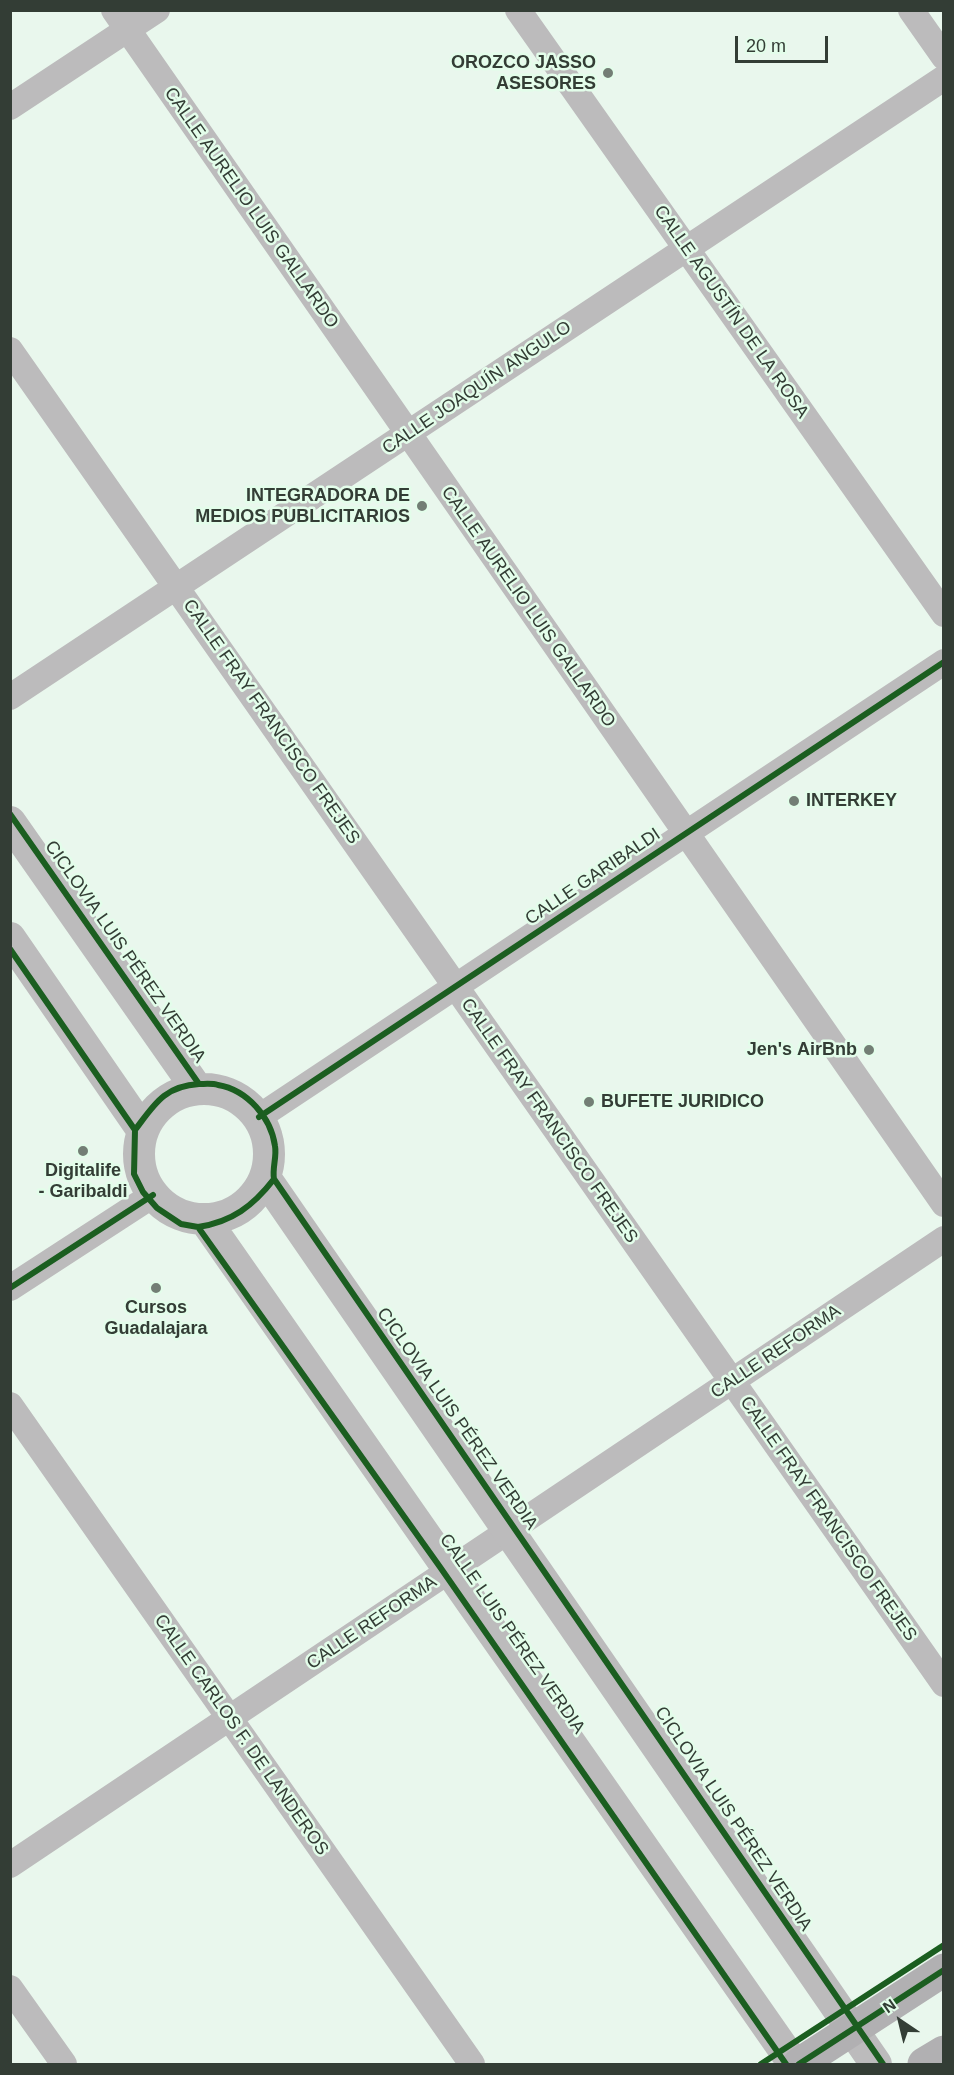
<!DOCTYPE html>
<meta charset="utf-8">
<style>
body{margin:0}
#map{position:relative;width:954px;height:2075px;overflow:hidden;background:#e9f7ed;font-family:Arial,sans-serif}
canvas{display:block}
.frame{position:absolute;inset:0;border:12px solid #333d35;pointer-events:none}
.north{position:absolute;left:870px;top:1991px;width:60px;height:60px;-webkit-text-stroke:4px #e3fdea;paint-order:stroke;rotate:325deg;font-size:16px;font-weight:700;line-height:24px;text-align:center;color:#333d35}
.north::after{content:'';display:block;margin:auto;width:21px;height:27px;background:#333d35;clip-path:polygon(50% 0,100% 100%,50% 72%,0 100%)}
.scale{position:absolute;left:735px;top:36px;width:93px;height:27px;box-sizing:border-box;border:3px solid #333d35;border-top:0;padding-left:8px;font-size:18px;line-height:21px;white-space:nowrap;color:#333d35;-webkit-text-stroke:4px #e3fdea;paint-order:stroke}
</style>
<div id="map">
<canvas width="954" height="2075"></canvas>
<div class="frame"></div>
<div class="north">N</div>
<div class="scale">20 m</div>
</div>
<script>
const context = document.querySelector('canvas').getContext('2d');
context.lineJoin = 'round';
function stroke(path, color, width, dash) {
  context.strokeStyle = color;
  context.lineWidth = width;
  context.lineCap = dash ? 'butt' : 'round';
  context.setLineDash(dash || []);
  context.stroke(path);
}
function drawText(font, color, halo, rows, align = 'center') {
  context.font = font + ' Arial,sans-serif';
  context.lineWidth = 5;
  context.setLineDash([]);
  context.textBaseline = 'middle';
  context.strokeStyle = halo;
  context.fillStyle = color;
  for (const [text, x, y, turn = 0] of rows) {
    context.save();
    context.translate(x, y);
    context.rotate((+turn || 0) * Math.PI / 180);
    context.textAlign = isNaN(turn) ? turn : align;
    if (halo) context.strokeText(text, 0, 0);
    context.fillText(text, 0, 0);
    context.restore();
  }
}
const minor = new Path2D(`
 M114,10L944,1204
 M518,10L944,614
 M911,10L944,57
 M10,107L157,10
 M10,350L944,1684
 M10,697L944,78
 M259,1117L944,662
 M10,1288L153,1195
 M10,1405L472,2064
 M10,1865L944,1239
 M10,1988L64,2064`);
const tertiary = new Path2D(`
 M10,822L197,1089
 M10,938L143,1131
 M139 1154a65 65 0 1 1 130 0a65 65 0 1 1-130 0Z
 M266,1179L876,2064
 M205,1220L794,2064`);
const secondary = new Path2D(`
 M799,2064L944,1970
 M924,2064L944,2052`);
const cycleway = new Path2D(`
 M10,814L199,1084C205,1084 212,1083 218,1085C247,1090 271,1117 275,1146C277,1157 272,1168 274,1179L883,2064
 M10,949L135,1130L134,1174L143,1192L157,1208L181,1224L198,1227L440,1567L786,2064
 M259,1117L944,662
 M135,1130C154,1105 164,1086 199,1084
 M198,1227C232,1222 253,1206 274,1179
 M10,1288L153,1195
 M761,2064L944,1945
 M799,2064L944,1970`);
const markers = [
 [608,73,6,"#737e75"],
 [422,506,6,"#737e75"],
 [794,801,6,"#737e75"],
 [869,1050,6,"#737e75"],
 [589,1102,6,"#737e75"],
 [83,1151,6,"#737e75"],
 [156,1288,6,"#737e75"]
];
const poiNames = [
 ["OROZCO JASSO",596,63],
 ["ASESORES",596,84],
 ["INTEGRADORA DE",410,496],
 ["MEDIOS PUBLICITARIOS",410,517],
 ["INTERKEY",806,801,"left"],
 ["Jen's AirBnb",857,1050],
 ["BUFETE JURIDICO",601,1102,"left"],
 ["Digitalife",83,1171,"center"],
 ["- Garibaldi",83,1192,"center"],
 ["Cursos",156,1308,"center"],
 ["Guadalajara",156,1329,"center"]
];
const streetNames = [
 ["CALLE AURELIO LUIS GALLARDO",251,208,55],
 ["CALLE AGUSTÍN DE LA ROSA",731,312,55],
 ["CALLE JOAQUÍN ANGULO",477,388,-34],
 ["CALLE AURELIO LUIS GALLARDO",528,607,55],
 ["CALLE FRAY FRANCISCO FREJES",271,722,55],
 ["CALLE GARIBALDI",593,877,-34],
 ["CICLOVIA LUIS PÉREZ VERDIA",125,952,55],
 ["CALLE FRAY FRANCISCO FREJES",549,1121,55],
 ["CALLE REFORMA",776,1352,-34],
 ["CICLOVIA LUIS PÉREZ VERDIA",457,1419,55],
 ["CALLE FRAY FRANCISCO FREJES",828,1519,55],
 ["CALLE REFORMA",372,1623,-34],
 ["CALLE LUIS PÉREZ VERDIA",512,1634,55],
 ["CALLE CARLOS F. DE LANDEROS",241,1735,55],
 ["CICLOVIA LUIS PÉREZ VERDIA",733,1819,56]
];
stroke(minor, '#bcbbbc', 26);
stroke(tertiary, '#bcbbbc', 32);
stroke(secondary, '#b1b0b2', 33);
stroke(cycleway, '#1b5e20', 6);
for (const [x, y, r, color] of markers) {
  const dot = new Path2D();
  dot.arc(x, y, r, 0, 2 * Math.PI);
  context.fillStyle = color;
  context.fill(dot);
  stroke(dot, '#e3fdea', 2);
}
drawText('bold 18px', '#333d35', '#e3fdea', poiNames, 'right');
drawText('18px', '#333d35', '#e3fdea', streetNames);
</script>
